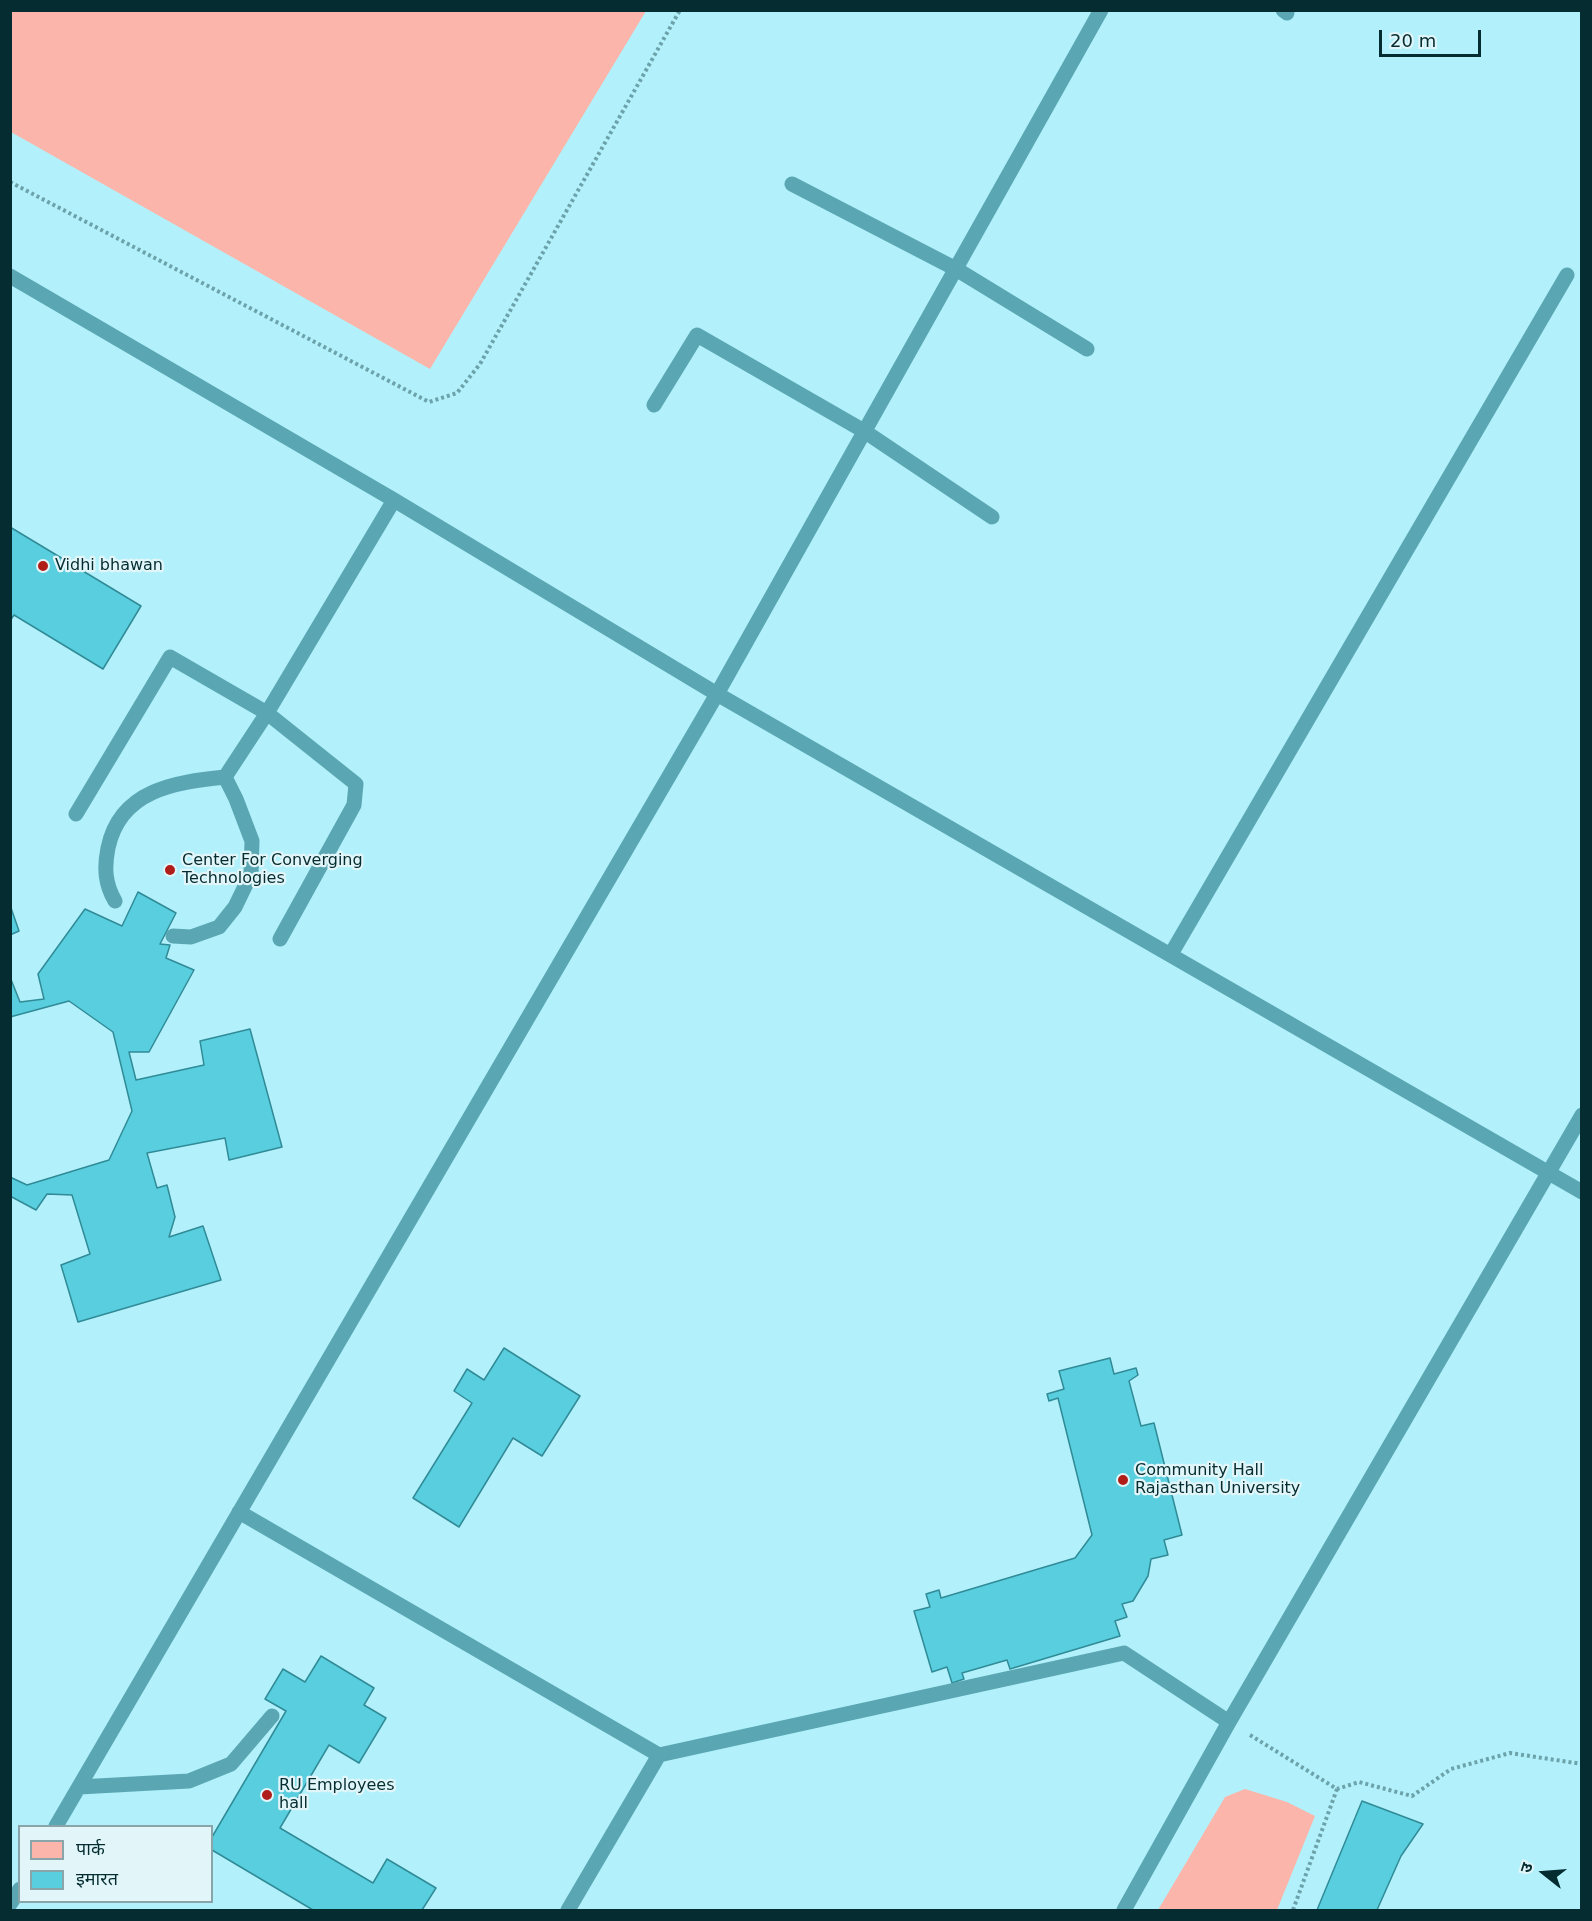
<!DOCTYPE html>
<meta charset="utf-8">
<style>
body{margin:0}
#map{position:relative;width:1592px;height:1921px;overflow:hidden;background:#b2f1fb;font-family:"DejaVu Sans","Noto Sans Devanagari",sans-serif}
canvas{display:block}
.frame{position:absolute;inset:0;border:12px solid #042c31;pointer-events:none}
.legend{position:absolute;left:18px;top:1825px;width:195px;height:78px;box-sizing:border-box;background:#e2f6f9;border:2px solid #89a5a9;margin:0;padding:8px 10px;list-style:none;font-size:18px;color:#042c31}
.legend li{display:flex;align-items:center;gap:12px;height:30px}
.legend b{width:30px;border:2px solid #89a5a9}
.north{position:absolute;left:1514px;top:1843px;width:60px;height:60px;-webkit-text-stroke:4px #e2f6f9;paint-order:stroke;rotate:287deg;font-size:16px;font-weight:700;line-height:24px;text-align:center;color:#042c31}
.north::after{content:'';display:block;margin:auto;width:21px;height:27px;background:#042c31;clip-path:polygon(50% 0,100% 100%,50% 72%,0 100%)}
.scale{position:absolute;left:1379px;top:30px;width:102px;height:27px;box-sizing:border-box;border:3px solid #042c31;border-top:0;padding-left:8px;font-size:18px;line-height:21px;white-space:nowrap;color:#042c31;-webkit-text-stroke:4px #e2f6f9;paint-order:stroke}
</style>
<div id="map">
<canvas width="1592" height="1921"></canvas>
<div class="frame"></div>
<ul class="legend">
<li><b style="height:16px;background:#fcb5aa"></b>पार्क</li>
<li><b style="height:16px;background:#59cedf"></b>इमारत</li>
</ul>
<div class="north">उ</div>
<div class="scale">20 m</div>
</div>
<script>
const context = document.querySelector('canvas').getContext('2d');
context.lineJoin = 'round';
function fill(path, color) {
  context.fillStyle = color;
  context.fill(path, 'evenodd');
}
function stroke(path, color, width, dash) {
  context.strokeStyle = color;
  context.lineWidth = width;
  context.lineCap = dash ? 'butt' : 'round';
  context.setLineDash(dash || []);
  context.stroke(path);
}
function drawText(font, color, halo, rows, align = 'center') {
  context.font = font + ' "DejaVu Sans",sans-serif';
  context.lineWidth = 4.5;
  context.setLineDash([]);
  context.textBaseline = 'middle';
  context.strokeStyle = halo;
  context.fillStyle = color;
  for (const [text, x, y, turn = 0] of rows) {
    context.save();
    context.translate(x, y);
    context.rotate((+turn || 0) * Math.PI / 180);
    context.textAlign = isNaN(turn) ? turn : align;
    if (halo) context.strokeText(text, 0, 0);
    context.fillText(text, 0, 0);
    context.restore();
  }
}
const green = new Path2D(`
 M11,10H646V11L430,369L11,132Z
 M1245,1789L1287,1802L1315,1816L1277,1910H1158L1225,1797Z`);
const building = new Path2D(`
 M10,527L141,606L103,669L14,615L10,621Z
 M138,892L176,913L160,944L170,945L166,958L194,970L149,1052H129L136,1080L204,1065L200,1041L250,1029L282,1147L229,1160L225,1138L147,1153L157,1188L167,1185L175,1217L169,1237L203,1226L221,1280L78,1322L61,1265L90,1254L72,1195L47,1194L36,1210L10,1196V1177L27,1185L109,1160L132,1111L113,1032L69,1001L10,1017V977L20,1002L44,999L38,974L85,909L122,926Z
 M10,905L19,931L10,935Z
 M504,1348L580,1396L542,1456L513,1438L459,1527L413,1498L472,1403L454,1391L467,1369L484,1380Z
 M1110,1358L1114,1374L1136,1368L1138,1375L1129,1381L1141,1426L1154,1423L1182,1535L1164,1540L1168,1555L1151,1559L1148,1576L1133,1601L1122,1604L1127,1617L1115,1621L1120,1636L1010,1669L1007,1660L962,1673L964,1679L952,1683L947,1667L932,1672L914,1611L930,1607L926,1594L939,1590L941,1598L1075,1558L1092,1535L1058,1398L1049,1401L1047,1394L1064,1389L1059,1371Z
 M321,1656L374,1688L364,1705L386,1718L359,1763L329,1745L280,1828L373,1883L387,1859L436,1888L422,1910H313L212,1850V1837L286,1711L265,1699L283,1669L305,1682Z
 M1362,1801L1423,1824L1401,1856L1377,1910H1317Z`);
const path = new Path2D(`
 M10,182L429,402L457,393L480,364L680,10
 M1250,1735L1337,1789L1359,1782L1412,1796L1451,1769L1510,1753L1582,1764
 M1293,1910L1337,1789`);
const lane = new Path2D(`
 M1283,10L1287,13
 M792,184L956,269L1087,349
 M10,276L394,500L717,694L1582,1192
 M654,405L697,335L864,431L992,517
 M76,814L170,657L267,713L394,500
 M115,901C105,884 104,868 108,848C120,790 175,782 225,777
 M173,936L191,937L219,927L235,907L251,874L252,841L236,799L225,777L267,713L356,784L354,805L280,939
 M1171,954L1567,275
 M239,1512L659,1755L1124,1653L1229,1722
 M79,1787L189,1781L231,1764L272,1716
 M56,1826L717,694L1101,10
 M10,1904L20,1889
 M568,1910L659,1755
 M1124,1910L1229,1722L1582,1115`);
const markers = [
 [43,566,6,"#af1e19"],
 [170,870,6,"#af1e19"],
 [1123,1480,6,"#af1e19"],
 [267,1795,6,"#af1e19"]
];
const poiNames = [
 ["Vidhi bhawan",55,566],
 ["Center For Converging",182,861],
 ["Technologies",182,879],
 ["Community Hall",1135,1471],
 ["Rajasthan University",1135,1489],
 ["RU Employees",279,1786],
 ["hall",279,1804]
];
fill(green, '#fcb5aa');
fill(building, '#59cedf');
stroke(building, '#308b97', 1.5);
stroke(path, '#6ca2aa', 4, [3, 3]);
stroke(lane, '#5aa7b3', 15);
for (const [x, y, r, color] of markers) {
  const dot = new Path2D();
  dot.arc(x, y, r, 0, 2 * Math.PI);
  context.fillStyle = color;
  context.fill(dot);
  stroke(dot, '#e2f6f9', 2);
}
drawText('16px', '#042c31', '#e2f6f9', poiNames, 'left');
</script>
